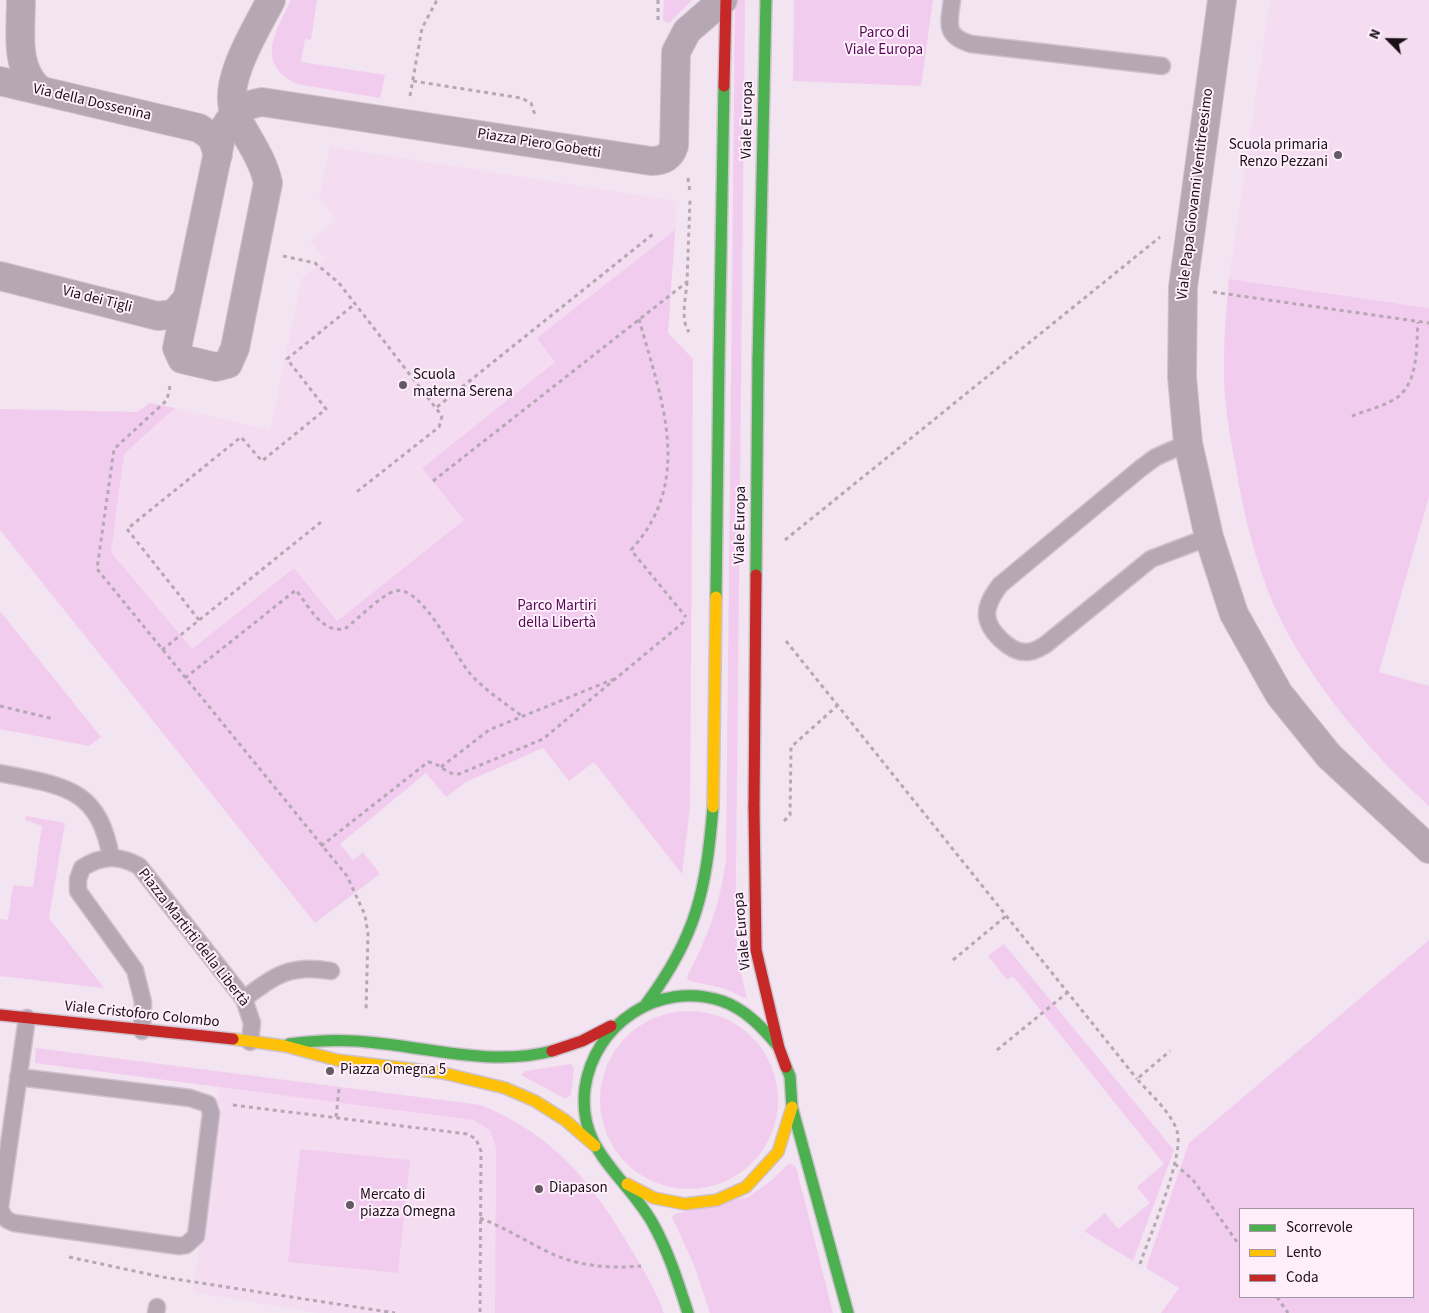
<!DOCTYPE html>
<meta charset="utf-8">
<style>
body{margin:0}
#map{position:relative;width:1429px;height:1313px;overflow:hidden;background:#f2e4f0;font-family:"Source Sans 3",sans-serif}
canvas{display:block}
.legend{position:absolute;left:1239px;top:1208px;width:175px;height:90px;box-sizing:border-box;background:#ffeffd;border:1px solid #a395a1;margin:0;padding:6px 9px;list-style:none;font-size:15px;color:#180f17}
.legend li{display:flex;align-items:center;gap:10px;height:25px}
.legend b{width:25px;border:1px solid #a395a1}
.north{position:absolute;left:1364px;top:15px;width:50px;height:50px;-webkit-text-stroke:4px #ffeffd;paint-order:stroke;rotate:293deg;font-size:14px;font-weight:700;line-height:20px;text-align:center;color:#180f17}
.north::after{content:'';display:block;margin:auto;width:18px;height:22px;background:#180f17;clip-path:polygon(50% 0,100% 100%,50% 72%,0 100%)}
</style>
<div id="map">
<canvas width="1429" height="1313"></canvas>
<ul class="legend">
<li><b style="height:6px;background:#4caf50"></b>Scorrevole</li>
<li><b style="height:6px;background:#ffc107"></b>Lento</li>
<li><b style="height:6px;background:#c62828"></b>Coda</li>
</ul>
<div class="north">N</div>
</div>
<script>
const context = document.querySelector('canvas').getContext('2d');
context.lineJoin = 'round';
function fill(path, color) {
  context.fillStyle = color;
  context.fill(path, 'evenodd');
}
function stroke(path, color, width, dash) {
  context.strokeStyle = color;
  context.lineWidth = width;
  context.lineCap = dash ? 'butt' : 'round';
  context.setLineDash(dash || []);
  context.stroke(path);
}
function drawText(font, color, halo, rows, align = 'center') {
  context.font = font + ' "Source Sans 3",sans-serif';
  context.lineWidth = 4;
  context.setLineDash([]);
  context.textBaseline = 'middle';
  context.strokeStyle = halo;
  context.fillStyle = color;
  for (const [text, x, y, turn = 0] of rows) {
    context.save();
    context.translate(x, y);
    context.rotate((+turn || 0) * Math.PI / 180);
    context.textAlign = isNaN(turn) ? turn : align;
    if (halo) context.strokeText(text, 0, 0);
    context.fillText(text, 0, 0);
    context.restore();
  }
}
const built = new Path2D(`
 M1270,0H1429V308L1229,279Z
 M330,147L677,201L673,269L422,467L464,520L337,621L294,568L192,649L111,552L124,454L175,408L270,430L302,278L325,259L310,240L336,220L319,198Z
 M219,1087L462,1118L473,1120L490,1130L496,1148L495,1313H319L193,1292Z`);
const green = new Path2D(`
 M291,0H317L311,40L305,39L301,62L385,75L380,98L297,84C254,63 276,32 291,0Z
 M664,0H692L669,23L663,21Z
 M735,0H745L736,870L737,956L747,999L723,988L689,981L687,977C709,934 719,907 726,860Z
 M794,0H933L921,86L793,81Z
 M675,230L668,333L693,359L690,807L682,874L594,762L569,781L543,748L466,782L446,797L426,773L340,844L353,860L363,852L380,874L315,923L0,530V409L137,412L150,403L175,408L124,454L111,552L192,649L294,568L337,621L464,520L422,468L555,362L537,338Z
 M1229,279L1429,308V497L1379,672L1429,686V806C1371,754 1309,681 1276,610C1256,564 1244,517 1236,468C1230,435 1223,400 1224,366C1224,337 1226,308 1229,279Z
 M0,611L101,737L89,746L0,729Z
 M26,816L65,823L49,918L104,988L0,976V919L8,920L13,885L33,887L42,826L25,820Z
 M1429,940V1313H1161L1179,1288L1146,1268L1189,1143ZM1240,1209H1413V1297H1240Z
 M1004,944L1174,1150L1133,1261L1084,1231L1105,1213L1118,1229L1150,1203L1137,1187L1164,1164L1013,976L1007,980L988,956Z
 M600 1100a89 89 0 1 1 178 0a89 89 0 1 1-178 0Z
 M36,1048L481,1105C555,1136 591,1181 631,1249C643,1269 656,1290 664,1313H495L496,1148L490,1130L473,1120L35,1063Z
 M571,1064L574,1068L571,1095L566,1099L521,1075L526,1071Z
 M300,1149L410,1160L398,1273L288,1262Z
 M789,1163L796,1167L833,1313H710L694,1265L672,1217L675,1214L748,1197L771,1181Z`);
const path = new Path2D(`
 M658,20V0
 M413,81L521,98L531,103L535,115
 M410,96L422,28L437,0
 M688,178L690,192
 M283,256L315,263L339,283L442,416L439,427L354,494
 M687,282C686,297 680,320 689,332
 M1213,292L1429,323
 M639,319C661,399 695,480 631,550L686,617
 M170,386L167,400L114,449L97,569L347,876L365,915L368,934L366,1011
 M437,407L653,234
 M1352,416C1366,410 1387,406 1399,396C1419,379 1416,345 1418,322
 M433,481L687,282L690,200
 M785,540L1160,237
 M199,620L127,529L241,437L262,461L326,409L287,359L356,303
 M786,641L1137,1079
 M162,650L321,522
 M185,678L296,590C308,605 323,636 346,628C358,619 381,595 395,591C423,584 456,661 474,678C489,693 506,704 522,716
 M0,706L54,719
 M441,767L489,730L614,679
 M784,821L790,815L791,747L838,705
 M321,846L428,762C441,763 445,775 459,774L543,739L685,621
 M953,960L1006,916
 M997,1050L1068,992
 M233,1105L467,1134L476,1139L481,1151L480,1313
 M336,1117L339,1089
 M1175,1164L1193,1180L1240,1246
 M480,1218C505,1228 526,1241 550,1253C579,1266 609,1269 641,1266
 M69,1257L162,1277L395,1313
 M1140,1264C1149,1237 1185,1156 1177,1131C1171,1112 1150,1094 1137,1079L1170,1051
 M1277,1297L1288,1313`);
const lane = new Path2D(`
 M952,0C949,24 944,36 971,44L1162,66
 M1188,443L1156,457L1141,468L1000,585C994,593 987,603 987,614C987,630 1010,653 1027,652C1033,652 1040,648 1045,645L1151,559L1209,537
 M0,773C62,786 99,786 111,858
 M244,999C274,975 291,964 331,971
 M142,1031L143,1002L135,970L78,891V879L82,868C102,855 119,855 139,866L244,999L252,1023L250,1042
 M18,1077L190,1098L208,1104L211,1113L196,1236L186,1245L179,1246L14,1223C5,1220 2,1216 0,1207L27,1018
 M156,1313L157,1307`);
const street = new Path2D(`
 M21,0C21,31 14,69 40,90
 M271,0C257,28 221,83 235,114C246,137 263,158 268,183L235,348L228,364L216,367L182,359L177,348L222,133C230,115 242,105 262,102L651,161C662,161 670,158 674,146L676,52L687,31L723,0
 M1222,0L1183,287L1182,377L1188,443L1209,537L1234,614L1279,694L1329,756L1429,849
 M0,81L199,128L212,137L218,155
 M0,276L158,316L174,314L187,299`);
const fast = new Path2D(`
 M719,360L724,86
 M758,360L766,0
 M646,1004C697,936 706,890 713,807
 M289,1044C319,1040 347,1039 377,1043C435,1049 494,1066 552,1051
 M786,1067L790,1076L792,1107L848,1313
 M688,1313C678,1282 668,1250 652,1222C624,1174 577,1150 585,1088C594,1024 659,980 722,1001C745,1009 762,1027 777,1045`);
const slow = new Path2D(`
 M233,1039L285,1046L337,1060L443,1073L505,1088L535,1101L565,1120L595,1146
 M627,1184L654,1198L685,1204L717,1200L746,1187L778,1152L792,1107`);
const jam = new Path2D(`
 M724,86L726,0
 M754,807L756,950L779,1048L786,1067
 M0,1015L233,1039
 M552,1051L582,1041L611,1026`);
const fastBridge = new Path2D(`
 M756,575L758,360
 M716,597L719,360`);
const slowBridge = new Path2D(`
 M713,807L716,597`);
const jamBridge = new Path2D(`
 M754,807L756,575`);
const markers = [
 [1338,155,5,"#645a63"],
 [403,385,5,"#645a63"],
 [330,1071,5,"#645a63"],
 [539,1189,5,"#645a63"],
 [350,1205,5,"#645a63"]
];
const parkNames = [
 ["Parco di",884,34],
 ["Viale Europa",884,51],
 ["Parco Martiri",557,607],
 ["della Libertà",557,624]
];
const streetNames = [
 ["Via della Dossenina",92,103,13],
 ["Viale Europa",748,120,-89],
 ["Piazza Piero Gobetti",539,144,9],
 ["Viale Papa Giovanni Ventitreesimo",1196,194,-83],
 ["Via dei Tigli",97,300,14],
 ["Viale Europa",741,525,-89],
 ["Viale Europa",743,931,-95],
 ["Piazza Martirti della Libertà",193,938,52],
 ["Viale Cristoforo Colombo",142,1015,6]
];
const poiNames = [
 ["Scuola primaria",1328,146,"right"],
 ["Renzo Pezzani",1328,163,"right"],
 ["Scuola",413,376],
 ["materna Serena",413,393],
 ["Piazza Omegna 5",340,1071],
 ["Diapason",549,1189],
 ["Mercato di",360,1196],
 ["piazza Omegna",360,1213]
];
fill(built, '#f4dcf1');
fill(green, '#f2ccee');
stroke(lane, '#cec3cc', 19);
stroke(street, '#cec3cc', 30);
stroke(fast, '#cec3cc', 14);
stroke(slow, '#cec3cc', 14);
stroke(jam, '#cec3cc', 14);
stroke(path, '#b5a8b4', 3, [4, 4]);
stroke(lane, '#b6a7b4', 16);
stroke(street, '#b6a7b4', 28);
stroke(fast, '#4caf50', 11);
stroke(slow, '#ffc107', 11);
stroke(jam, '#c62828', 11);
stroke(fastBridge, '#cec3cc', 14, []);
stroke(slowBridge, '#cec3cc', 14, []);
stroke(jamBridge, '#cec3cc', 14, []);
stroke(fastBridge, '#4caf50', 11);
stroke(slowBridge, '#ffc107', 11);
stroke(jamBridge, '#c62828', 11);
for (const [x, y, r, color] of markers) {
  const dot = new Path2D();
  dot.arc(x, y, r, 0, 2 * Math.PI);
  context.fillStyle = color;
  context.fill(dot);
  stroke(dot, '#ffeffd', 2);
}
drawText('15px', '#540952', '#ffeffd', parkNames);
drawText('15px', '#180f17', '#ffeffd', streetNames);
drawText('15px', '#180f17', '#ffeffd', poiNames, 'left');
</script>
